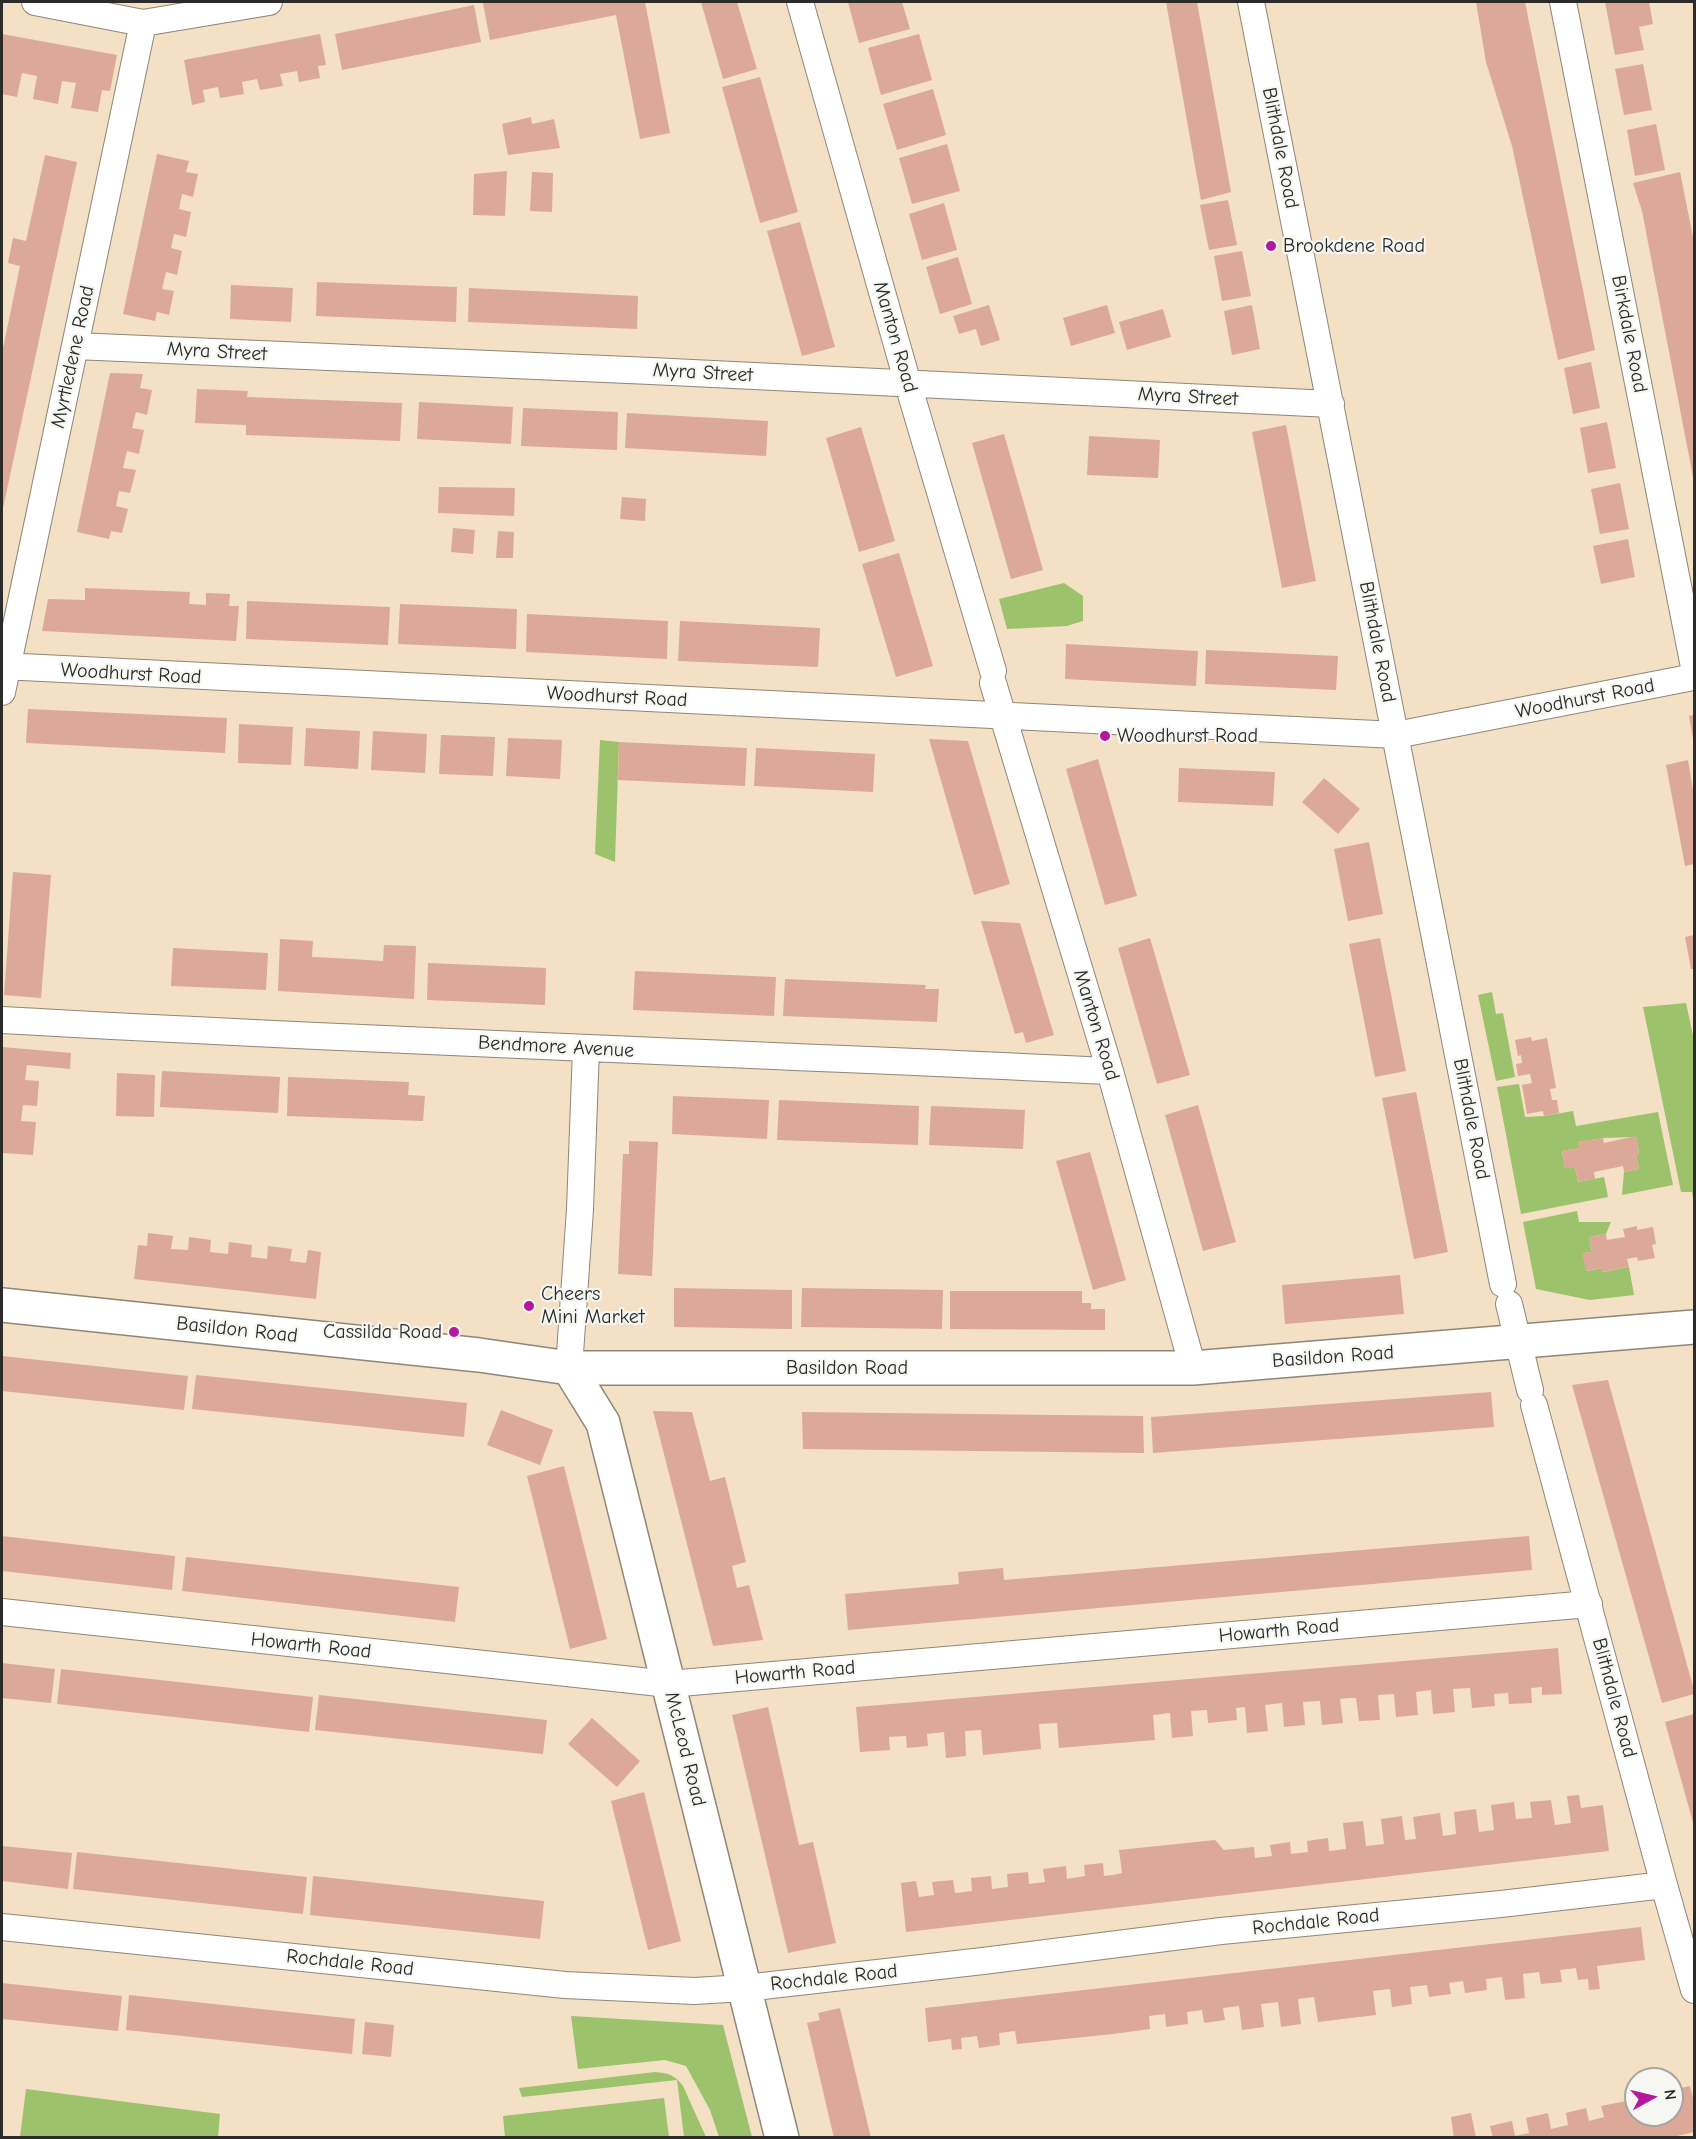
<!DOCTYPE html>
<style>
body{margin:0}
#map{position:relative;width:1696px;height:2139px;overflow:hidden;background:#f3e0c5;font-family:"Comic Neue",sans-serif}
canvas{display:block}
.frame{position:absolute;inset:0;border:3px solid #2b2b2b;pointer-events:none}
.north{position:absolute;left:1624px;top:2067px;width:60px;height:60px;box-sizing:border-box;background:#f6f6f2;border:2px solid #a5a5a2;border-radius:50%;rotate:82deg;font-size:16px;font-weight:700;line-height:24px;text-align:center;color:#2b2b2b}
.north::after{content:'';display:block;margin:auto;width:21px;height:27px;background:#b5179e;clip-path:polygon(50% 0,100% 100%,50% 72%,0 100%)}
</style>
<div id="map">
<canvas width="1696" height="2139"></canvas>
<div class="frame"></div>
<div class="north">N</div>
</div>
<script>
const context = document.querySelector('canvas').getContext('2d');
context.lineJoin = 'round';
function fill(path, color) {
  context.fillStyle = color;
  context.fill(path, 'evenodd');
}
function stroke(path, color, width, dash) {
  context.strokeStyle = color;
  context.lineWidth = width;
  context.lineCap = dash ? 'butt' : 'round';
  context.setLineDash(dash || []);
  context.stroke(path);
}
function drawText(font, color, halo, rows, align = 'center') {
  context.font = font + ' "Comic Neue",sans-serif';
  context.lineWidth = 4.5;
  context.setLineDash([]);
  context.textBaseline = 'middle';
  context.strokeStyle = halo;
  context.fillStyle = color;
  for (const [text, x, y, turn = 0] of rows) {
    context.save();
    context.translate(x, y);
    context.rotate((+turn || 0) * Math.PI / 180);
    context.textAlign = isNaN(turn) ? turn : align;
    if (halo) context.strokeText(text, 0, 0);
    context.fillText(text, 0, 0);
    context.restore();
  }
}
const green = new Path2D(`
 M1064,583L1083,596V621L1067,626L1007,629L999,599Z
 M600,740L619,742L615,862L595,854Z
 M1492,992L1496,1014L1503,1013L1515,1077L1496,1081L1478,995Z
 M1686,1003L1694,1040V1205L1692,1192H1681L1643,1007Z
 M1519,1084L1525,1117L1544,1116L1573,1111L1576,1126L1658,1112L1673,1185L1622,1195L1624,1172L1639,1169L1636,1155L1639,1153L1636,1137L1603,1138L1579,1142V1148L1562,1151L1565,1168L1575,1167L1578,1182L1604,1177L1608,1197L1521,1214L1497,1087Z
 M1577,1211L1579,1222H1611L1606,1234L1589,1237L1592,1252L1583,1253L1587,1271L1602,1268L1603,1272L1629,1267L1634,1295L1590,1300L1536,1289L1523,1222Z
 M571,2016L723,2025L752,2137H719L710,2110L686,2066L665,2060L578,2069Z
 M655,2072C668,2073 675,2075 683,2086L706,2137H684L677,2080L522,2097L519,2088Z
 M26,2089L220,2114L218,2137H20Z
 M664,2098L669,2137H505L503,2116Z`);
const building = new Path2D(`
 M492,2H645L670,133L640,139L616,15L490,40L483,3Z
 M701,2H737L757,69L723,79Z
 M848,2H902L910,29L859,43Z
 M1166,2H1197L1231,192L1201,200Z
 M1476,2H1525L1595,350L1558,360L1512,146L1486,62Z
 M1605,2H1649L1653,24L1639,27L1644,50L1615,55Z
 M474,5L481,42L342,70L335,34Z
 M2,34L117,55L110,91L102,90L98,112L71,108L76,83L62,81L58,104L33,99L37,76L22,73L17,97L2,94Z
 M320,34L326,65L318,66L320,78L299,82L297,71L280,74L283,86L260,90L257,79L242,82L244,94L220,98L218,87L203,90L205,102L192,105L184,60Z
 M919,34L932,80L881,95L868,48Z
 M1643,64L1652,110L1624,115L1615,69Z
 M760,77L798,212L760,223L722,87Z
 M933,89L946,135L897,150L883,104Z
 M531,117L532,124L554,119L560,148L508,155L502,124Z
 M1656,124L1665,170L1635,176L1627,130Z
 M947,144L960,191L912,204L899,158Z
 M157,154L189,161L186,172L198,174L193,197L182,194L179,209L191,212L186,237L174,234L171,248L182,251L177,275L166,272L162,289L174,291L169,315L157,312L155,321L123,314Z
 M45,155L77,162L2,513V353L20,266L8,263L13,238L26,241Z
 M507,171L505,216L473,215L474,174Z
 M532,172L553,173L552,212L530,211Z
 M1680,172L1694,242L1693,477L1642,211L1633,183Z
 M1228,200L1237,245L1209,250L1200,205Z
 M944,203L957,250L922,260L909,214Z
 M800,222L835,347L802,356L767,231Z
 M1242,251L1251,296L1222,301L1214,256Z
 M958,257L972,304L940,314L926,267Z
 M317,282L457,287L456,322L316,316Z
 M231,285L293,288L291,322L230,319Z
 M469,288L638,296L637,329L468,322Z
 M989,305L1000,340L981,346L976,329L959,334L953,316Z
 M1107,305L1115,333L1071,346L1063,318Z
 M1252,305L1260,349L1232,355L1224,311Z
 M1163,309L1171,337L1127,350L1119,322Z
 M1591,362L1600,408L1573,414L1564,368Z
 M110,373L143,374L140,388L152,390L147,415L136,412L132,428L144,430L139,454L127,451L123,468L136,470L130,493L119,491L116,506L128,509L122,533L111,531L109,539L77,532Z
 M197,389L248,391L247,397L402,403L400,441L246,435V425L195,423Z
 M419,402L513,407L511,444L417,439Z
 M523,408L618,412L617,450L521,446Z
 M627,413L768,421L766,456L625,448Z
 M1607,422L1616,468L1588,473L1580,428Z
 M1286,425L1316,581L1282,588L1252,432Z
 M861,427L895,541L859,552L826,438Z
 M1004,434L1043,570L1011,579L972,443Z
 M1089,436L1160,440L1158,478L1087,475Z
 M1620,483L1629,529L1600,534L1591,489Z
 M439,487L515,488L514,516L438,513Z
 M622,497L646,499L645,521L620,519Z
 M453,528L475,530L473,554L451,552Z
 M498,531L514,532L513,558H496Z
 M1628,539L1635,577L1601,584L1593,546Z
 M899,553L933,666L896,677L862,564Z
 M85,588L190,592L189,604L206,605V593L230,594L229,606H239L236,641L42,631L48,599L85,600Z
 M247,601L390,607L388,645L246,639Z
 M400,604L517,609L516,649L398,644Z
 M527,614L668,621L667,659L526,652Z
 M680,621L820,628L818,667L678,661Z
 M1066,644L1198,651L1196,686L1065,679Z
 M1206,650L1338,656L1336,690L1205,684Z
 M28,709L227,718L225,753L26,743Z
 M1694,715V739H1693L1689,716Z
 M239,724L293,727L291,765L238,763Z
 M306,728L360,731L358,769L304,766Z
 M373,731L427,734L425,773L371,770Z
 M441,735L495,737L493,776L439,774Z
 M508,738L562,740L560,779L506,776Z
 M929,739L968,741L1010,884L974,895Z
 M619,742L747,748L745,786L618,780Z
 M756,748L875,754L873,792L754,786Z
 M1098,759L1137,896L1105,905L1066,769Z
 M1688,760L1694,796V864L1685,866L1666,765Z
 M1179,768L1275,772L1273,806L1178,802Z
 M1324,778L1360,809L1338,834L1302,802Z
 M1369,842L1383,914L1348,921L1334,849Z
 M13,872L51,875L41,998L4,995Z
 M981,921L1020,923L1054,1035L1026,1043L1023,1032L1015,1034Z
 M1694,935V969H1691L1685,937Z
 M1150,938L1190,1075L1157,1084L1118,948Z
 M1380,938L1406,1071L1375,1077L1349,944Z
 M280,939L313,941L312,957L335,958L383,961L384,945L416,946L414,999L278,991Z
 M173,948L268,953L266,990L171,986Z
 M428,963L546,968L545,1005L427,1000Z
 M635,971L776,977L774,1016L633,1010Z
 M785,979L926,985L925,989H939L937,1022L783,1016Z
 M1531,1037L1532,1041L1547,1038L1556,1088L1550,1089L1552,1100H1557L1559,1113L1544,1116L1543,1111L1527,1114L1522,1085L1532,1083L1530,1074L1518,1076L1516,1064L1522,1063L1521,1055L1518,1056L1515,1040Z
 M2,1047L71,1053L70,1069L27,1065L25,1080L39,1081L37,1106L23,1105L21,1121L36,1122L33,1155L2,1153Z
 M162,1071L280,1077L278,1113L160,1107Z
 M117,1073L155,1075L154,1117L116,1116Z
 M288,1077L409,1082L408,1095L425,1096L423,1121L287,1116Z
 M1416,1092L1448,1252L1414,1259L1382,1098Z
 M673,1096L769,1100L767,1139L672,1134Z
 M779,1100L919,1106L918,1145L777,1140Z
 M1198,1105L1236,1242L1203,1251L1165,1115Z
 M931,1106L1025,1110L1023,1149L929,1145Z
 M1636,1136L1639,1154L1636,1155L1639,1169L1624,1172L1623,1166L1594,1172L1595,1179L1578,1182L1575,1167L1565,1169L1562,1151L1579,1148L1578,1142L1603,1138L1604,1143Z
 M629,1141L658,1142L652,1276L618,1274L623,1154H629Z
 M1090,1152L1126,1280L1093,1290L1056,1161Z
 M1637,1226V1230L1653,1227L1656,1244L1652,1245L1655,1258L1638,1261L1637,1257L1627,1259L1629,1267L1602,1272V1268L1586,1271L1582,1253L1592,1252L1589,1237L1606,1234L1607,1240L1625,1237L1623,1229Z
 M148,1233L173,1236L171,1249L188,1250L189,1237L211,1240L210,1252L228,1254L229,1242L252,1245L251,1257L267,1259L268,1246L292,1249L290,1261L306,1263L308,1250L321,1252L316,1299L134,1279L138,1245L147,1246Z
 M1400,1275L1404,1314L1285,1324L1282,1285Z
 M674,1288L792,1290V1329L674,1327Z
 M802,1288L943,1290L942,1329L801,1327Z
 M950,1291H1082V1303H1091V1309H1105V1330L950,1329Z
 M2,1356L188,1376L184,1410L2,1391Z
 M196,1375L467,1403L464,1437L192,1409Z
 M1608,1380L1694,1690V1694L1662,1703L1572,1385Z
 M1491,1392L1494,1427L1153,1453L1151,1417Z
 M501,1410L553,1430L540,1465L487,1445Z
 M653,1411L692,1412L710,1481L725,1477L746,1562L732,1566L737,1588L749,1585L763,1640L713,1646Z
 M802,1412L1143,1416L1144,1453L803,1449Z
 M564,1466L607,1639L570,1649L527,1476Z
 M2,1536L175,1556L172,1590L2,1571Z
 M1529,1536L1532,1570L848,1630L845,1594L959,1584L958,1572L1003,1568L1004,1580Z
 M186,1557L459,1587L455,1622L182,1591Z
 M1558,1648L1562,1694L1542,1695V1687L1531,1688L1532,1703L1509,1704L1508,1693L1494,1694L1495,1706L1472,1708L1470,1688L1453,1689L1455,1712L1433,1714L1431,1690L1416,1692L1418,1715L1396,1717L1394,1694L1378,1695L1380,1720L1359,1721L1356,1698H1349L1340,1699L1343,1723L1322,1725L1320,1701L1303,1702L1305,1725L1284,1727L1282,1703L1265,1705L1268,1731L1247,1733L1245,1707L1236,1708L1237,1720L1208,1723L1207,1710L1191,1711L1193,1736L1172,1738L1170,1713L1153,1715L1155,1740L1059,1748L1057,1723L1039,1724L1041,1749L983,1755L981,1730L965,1731L966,1756L946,1758L944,1732L927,1734L928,1746L907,1748L906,1736L889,1737L890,1750L860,1752L856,1707Z
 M2,1663L55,1669L51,1703L2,1698Z
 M61,1669L313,1697L309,1732L57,1704Z
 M319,1695L547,1720L543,1754L315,1730Z
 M768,1707L799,1845L813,1842L836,1943L788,1953L732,1715Z
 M1694,1714V1826L1665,1722Z
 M592,1718L640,1761L617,1787L568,1744Z
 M644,1792L681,1941L648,1950L611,1801Z
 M1579,1795L1581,1808L1603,1805L1609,1851L906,1932L901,1883L916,1881L919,1897L934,1895L932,1882L953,1880L955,1893L972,1891L971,1878L991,1876L992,1889L1008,1887L1007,1874L1028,1872L1029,1884L1045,1882L1043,1869L1066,1866L1067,1879L1085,1876L1084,1865L1103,1863L1104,1876L1113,1875L1122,1873L1119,1850L1215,1840L1224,1850L1254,1847L1255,1858L1272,1856L1270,1845L1290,1842L1291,1854L1308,1852L1307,1841L1328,1838L1329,1851L1346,1849L1343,1823L1363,1821L1366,1846L1384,1844L1381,1819L1402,1816L1405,1840L1416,1839L1413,1817L1440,1813L1443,1836L1456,1834L1454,1812L1476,1809L1479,1832L1494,1830L1491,1805L1514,1802L1516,1819L1532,1818L1530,1802L1551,1800L1555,1825L1571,1823L1567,1796Z
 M2,1846L72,1853L68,1889L2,1881Z
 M77,1852L307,1877L303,1914L73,1889Z
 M313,1876L544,1901L540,1939L310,1915Z
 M1641,1927L1645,1960L1597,1966L1600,1989L1589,1990L1588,1979L1578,1980L1576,1968L1560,1970L1562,1982L1541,1984L1539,1972L1523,1974L1525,1998L1505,2000L1502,1977L1486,1979L1487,1990L1465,1993L1463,1981L1449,1983L1451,1994L1429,1997L1427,1985L1410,1987L1412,2004L1392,2007L1390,1989L1373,1991L1376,2015L1318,2022L1314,1997L1298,1999L1301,2024L1281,2027L1278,2002L1261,2004L1264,2027L1242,2030L1239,2006L1223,2008L1225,2020L1204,2023L1202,2010L1187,2012L1188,2024L1166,2027L1165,2014L1149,2016L1150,2029L1113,2034L1017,2044L1015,2031L999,2033L1000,2045L979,2048L977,2036L961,2038L962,2049L952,2050L951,2039L928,2042L925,2008Z
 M2,1983L122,1996L118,2031L2,2019Z
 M129,1995L355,2019L352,2054L126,2030Z
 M840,2008L847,2037L871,2138H834L807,2023L820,2020L818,2013Z
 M365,2022L394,2025L391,2057L362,2054Z
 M1690,2086L1694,2102V2132L1669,2138H1493L1490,2126L1512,2121L1515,2136L1529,2133L1526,2118L1548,2113L1551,2129L1568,2125L1566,2113L1586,2108L1589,2121L1604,2117L1601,2106L1636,2099V2115H1672V2090Z
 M1471,2113L1476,2138H1454L1451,2117Z`);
const street = new Path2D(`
 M35,2L143,23L269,2
 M800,2L908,384L993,671
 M1251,2L1503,1284
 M1563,2L1694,667
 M75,346L651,371L1331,404
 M2,666L1396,735L1694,677
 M993,683L1110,1071L1193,1368
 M2,692L143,23
 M2,1020C371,1041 740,1053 1110,1071
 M1509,1304L1530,1390
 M569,1368L580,1209L586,1049
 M1534,1405L1664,1885L1694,1990
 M2,1612L669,1684L1589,1604
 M2,1927L565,1985L694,1991L745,1988L983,1961L1221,1931L1501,1904L1664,1885`);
const secondary = new Path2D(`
 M2,1305L479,1355L569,1368H1193L1694,1327
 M569,1368L603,1423L782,2138`);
const markers = [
 [1271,246,6,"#b5179e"],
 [1105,736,6,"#b5179e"],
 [529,1306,6,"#b5179e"],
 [454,1332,6,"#b5179e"]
];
const streetNames = [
 ["Blithdale Road",1280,148,79],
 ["Birkdale Road",1629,334,79],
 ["Manton Road",895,337,74],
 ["Myra Street",217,352,3],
 ["Myrtledene Road",73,357,-78],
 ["Myra Street",703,373,3],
 ["Myra Street",1188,397,3],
 ["Blithdale Road",1377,642,79],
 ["Woodhurst Road",131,674,3],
 ["Woodhurst Road",617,697,3],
 ["Woodhurst Road",1585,699,-11],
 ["Manton Road",1096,1025,73],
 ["Bendmore Avenue",556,1047,3],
 ["Blithdale Road",1471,1119,79],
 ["Basildon Road",237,1330,6],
 ["Basildon Road",1333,1357,-4],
 ["Basildon Road",847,1368],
 ["Howarth Road",1279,1631,-5],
 ["Howarth Road",311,1646,6],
 ["Howarth Road",795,1673,-5],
 ["Blithdale Road",1614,1698,75],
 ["McLeod Road",685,1749,76],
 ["Rochdale Road",1316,1922,-6],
 ["Rochdale Road",350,1963,6],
 ["Rochdale Road",834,1978,-6]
];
const poiNames = [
 ["Brookdene Road",1283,246],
 ["Woodhurst Road",1117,736],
 ["Cheers",541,1294],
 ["Mini Market",541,1317],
 ["Cassilda Road",442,1332,"right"]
];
fill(green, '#9dc26c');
fill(building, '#dca998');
stroke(street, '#8f8678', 28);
stroke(secondary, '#8f8678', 36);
stroke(street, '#fff', 26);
stroke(secondary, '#fff', 33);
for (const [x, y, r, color] of markers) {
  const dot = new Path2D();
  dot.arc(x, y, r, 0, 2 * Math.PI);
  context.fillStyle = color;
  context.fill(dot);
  stroke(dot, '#f6f6f2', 2);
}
drawText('20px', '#2b2b2b', '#f6f6f2', streetNames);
drawText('20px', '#2b2b2b', '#f6f6f2', poiNames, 'left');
</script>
